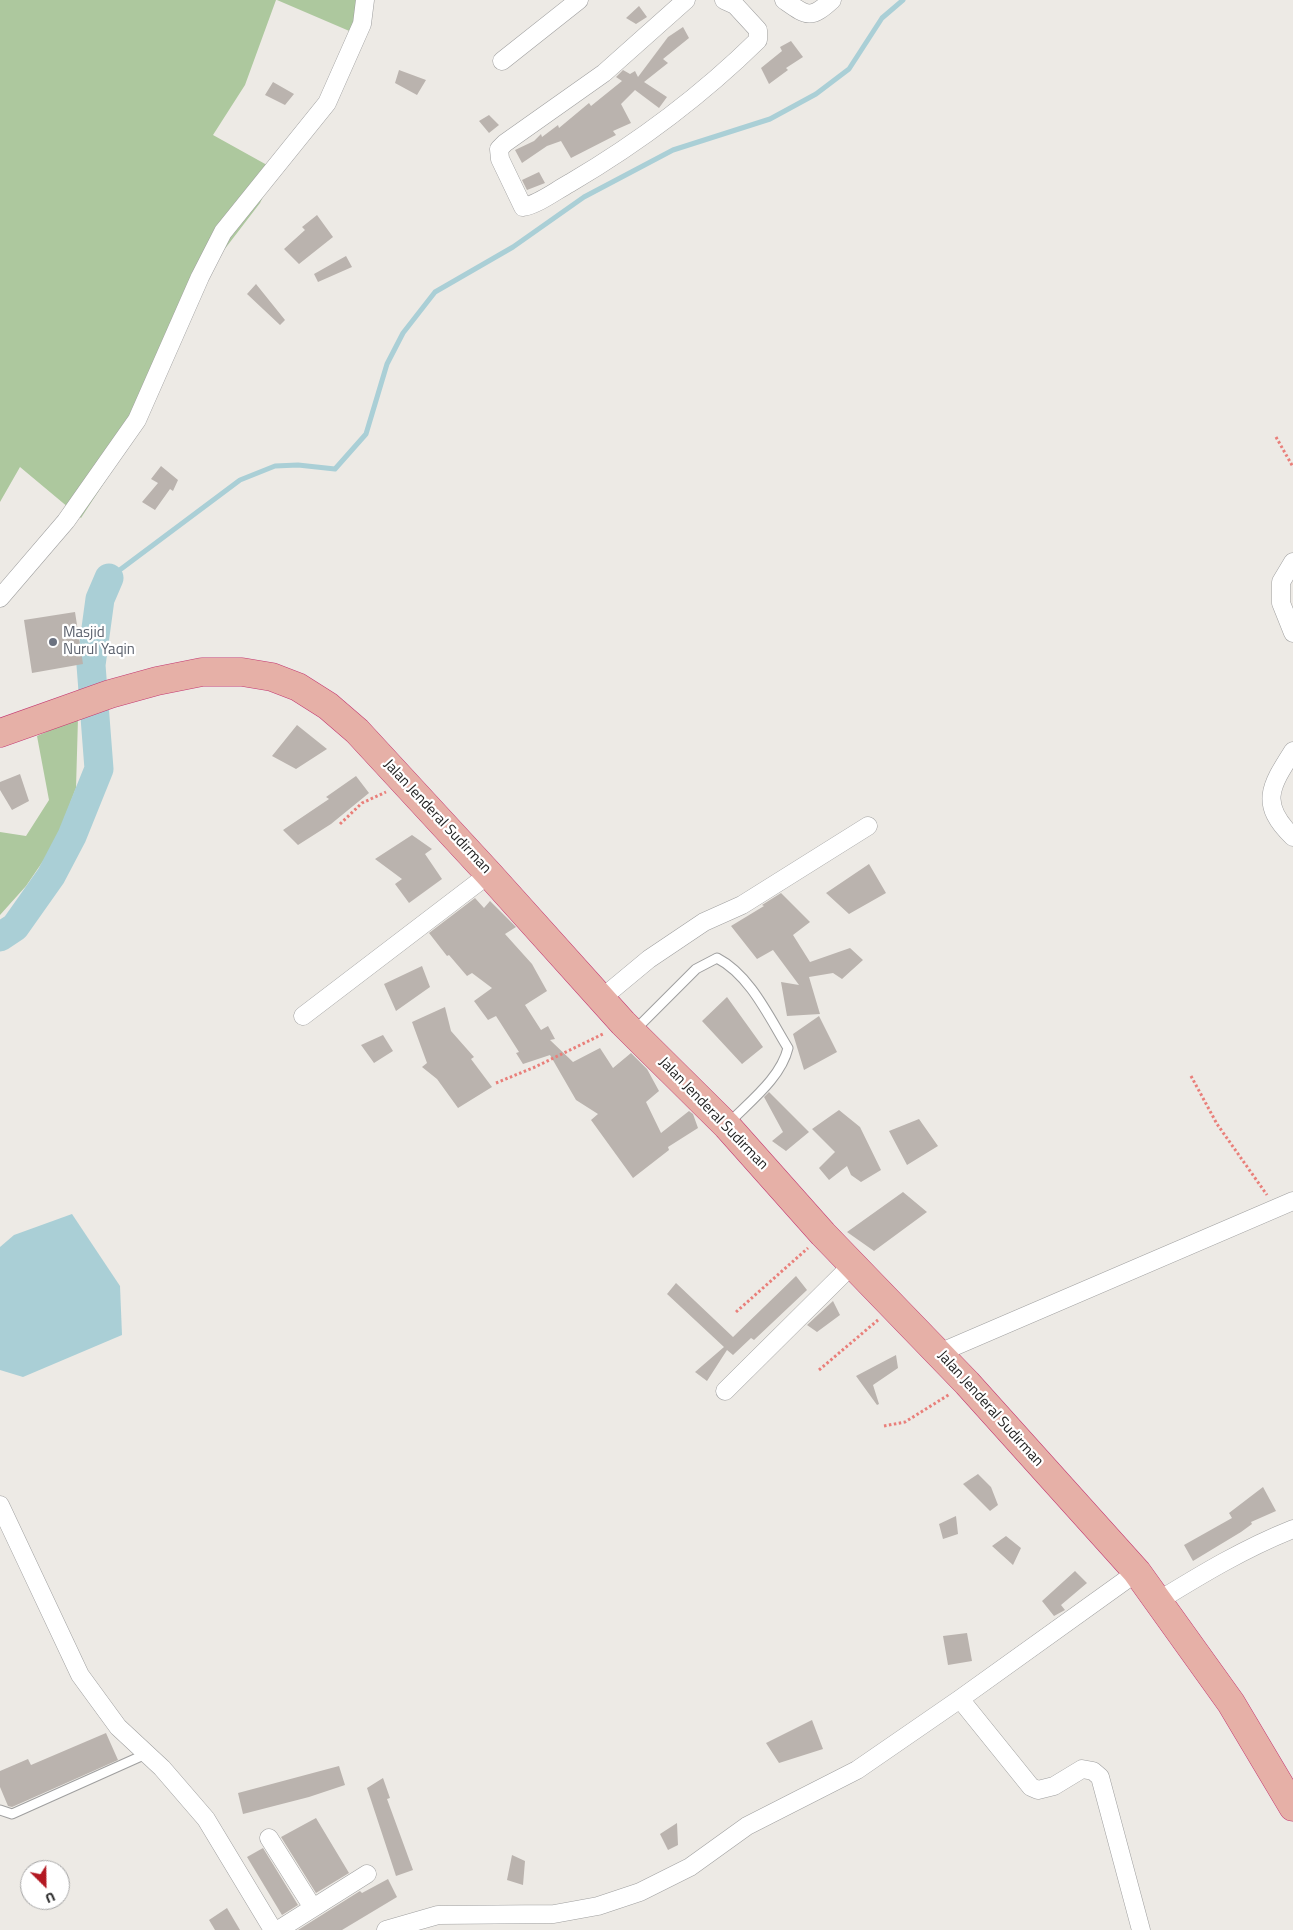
<!DOCTYPE html>
<style>
body{margin:0}
#map{position:relative;width:1293px;height:1930px;overflow:hidden;background:#edeae5;font-family:"Titillium Web",sans-serif}
canvas{display:block}
.north{position:absolute;left:20px;top:1860px;width:50px;height:50px;box-sizing:border-box;background:#fff;border:1px solid #a5a5a5;border-radius:50%;rotate:157deg;font-size:14px;font-weight:700;line-height:20px;text-align:center;color:#1e1e1e}
.north::after{content:'';display:block;margin:auto;width:18px;height:22px;background:#b31822;clip-path:polygon(50% 0,100% 100%,50% 72%,0 100%)}
</style>
<div id="map">
<canvas width="1293" height="1930"></canvas>
<div class="north">U</div>
</div>
<script>
const context = document.querySelector('canvas').getContext('2d');
context.lineJoin = 'round';
function fill(path, color) {
  context.fillStyle = color;
  context.fill(path, 'evenodd');
}
function stroke(path, color, width, dash) {
  context.strokeStyle = color;
  context.lineWidth = width;
  context.lineCap = dash ? 'butt' : 'round';
  context.setLineDash(dash || []);
  context.stroke(path);
}
function drawText(font, color, halo, rows, align = 'center') {
  context.font = font + ' "Titillium Web",sans-serif';
  context.lineWidth = 4.5;
  context.setLineDash([]);
  context.textBaseline = 'middle';
  context.strokeStyle = halo;
  context.fillStyle = color;
  for (const [text, x, y, turn = 0] of rows) {
    context.save();
    context.translate(x, y);
    context.rotate((+turn || 0) * Math.PI / 180);
    context.textAlign = isNaN(turn) ? turn : align;
    if (halo) context.strokeText(text, 0, 0);
    context.fillText(text, 0, 0);
    context.restore();
  }
}
const forest = new Path2D(`
 M0,0H276L245,85L213,135L276,170L260,203L188,297L115,466L81,518L20,467L0,502Z
 M277,0H358L354,33Z
 M78,718L76,788L54,845L26,886L0,915V832L26,836L49,800L37,736Z`);
const water = new Path2D(`
 M72,1214L120,1286L122,1335L23,1377L0,1370V1247L14,1235Z`);
const stream = new Path2D(`
 M109,578L240,480L275,466L298,465L335,469L366,434L387,364L403,333L435,292L513,247L584,197L673,150L770,119L816,94L849,69L882,18L903,0`);
const river = new Path2D(`
 M0,937L15,927L51,876L72,836L99,769L91,665L100,599L109,578`);
const building = new Path2D(`
 M639,6L647,17L636,24L626,18Z
 M683,27L689,38L663,59L668,63L644,82L667,97L659,108L635,90L621,104L631,123L613,131L616,135L571,158L561,141L547,146L522,163L515,150L534,141L541,134L542,137L558,125L559,128L589,103L591,106L622,81L616,77L623,70L630,74L635,71L638,77L668,37Z
 M791,41L803,57L786,68L788,70L769,84L761,68L782,51L780,47Z
 M399,70L426,80L417,95L395,83Z
 M273,82L294,94L285,105L265,95Z
 M489,115L499,125L489,133L479,121Z
 M539,172L545,183L527,190L522,180Z
 M317,215L333,237L299,264L284,249L305,230L302,227Z
 M346,256L352,267L318,282L314,274Z
 M256,284L285,320L280,325L247,294Z
 M161,466L178,480L173,491L170,489L155,510L142,502L158,483L151,479Z
 M75,612L83,664L32,673L24,620Z
 M297,725L327,749L296,769L272,756Z
 M20,774L29,801L12,810L0,790V782Z
 M356,776L369,793L331,824L298,845L283,830L329,799L326,797Z
 M412,835L432,849L425,854L442,879L409,903L395,884L402,879L375,859Z
 M869,864L886,893L849,914L826,893Z
 M781,893L810,922L793,935L810,962L850,948L863,960L842,979L833,973L809,977L820,1014L787,1016L781,982L799,985L773,950L757,959L731,926L764,906L762,905Z
 M475,898L484,908L490,901L516,927L505,934L532,964L547,991L525,1005L541,1030L548,1026L555,1039L550,1040L573,1062L600,1048L613,1068L631,1053L647,1069L659,1091L646,1102L661,1133L689,1111L693,1114L698,1128L668,1147L669,1150L633,1178L591,1120L598,1114L576,1100L550,1055L523,1064L516,1053L519,1052L496,1016L488,1020L474,1001L492,988L472,973L467,976L449,955L447,956L429,933Z
 M422,966L430,987L396,1011L384,984Z
 M727,997L763,1047L742,1064L702,1021Z
 M445,1007L451,1031L474,1057L471,1059L492,1087L458,1108L437,1079L422,1067L427,1063L412,1022Z
 M819,1016L837,1052L804,1070L793,1034Z
 M383,1035L393,1051L374,1063L361,1045Z
 M769,1092L809,1132L786,1151L772,1141L783,1132L764,1097Z
 M839,1110L860,1127L881,1170L861,1182L851,1175L847,1166L829,1180L819,1168L835,1152L812,1129Z
 M919,1119L938,1146L907,1165L889,1131Z
 M903,1192L927,1212L874,1251L847,1232Z
 M796,1276L807,1290L754,1340L751,1338L733,1355L727,1350L707,1381L695,1372L724,1347L667,1294L676,1283L733,1337Z
 M833,1301L840,1315L817,1332L807,1325Z
 M896,1355L898,1368L873,1385L879,1404L877,1405L856,1376Z
 M978,1474L991,1487L998,1505L990,1511L963,1484Z
 M1263,1487L1276,1511L1251,1522L1252,1524L1241,1532L1193,1561L1184,1545L1232,1518L1229,1513Z
 M956,1516L958,1534L943,1539L939,1524Z
 M1006,1536L1021,1548L1013,1565L992,1546Z
 M1075,1571L1087,1583L1061,1605L1065,1610L1054,1616L1042,1601Z
 M967,1633L972,1661L948,1665L943,1636Z
 M812,1720L823,1749L779,1763L766,1743Z
 M106,1733L118,1760L12,1807L8,1806L0,1787V1771L28,1759L31,1765Z
 M339,1766L345,1785L309,1797L243,1814L238,1793Z
 M383,1778L390,1798L387,1799L413,1870L396,1876L367,1788Z
 M316,1818L349,1873L316,1893L281,1837Z
 M677,1823L678,1845L668,1850L660,1834Z
 M263,1848L298,1905L282,1915L247,1857Z
 M512,1855L525,1861L523,1885L507,1880Z
 M388,1879L397,1897L342,1930H298L360,1891L362,1893Z
 M227,1908L240,1930H215L209,1920Z`);
const path = new Path2D(`
 M1276,437L1293,467
 M340,824L362,803L386,792
 M1191,1076L1217,1124L1267,1195
 M496,1083L535,1067L605,1033
 M736,1312L808,1248
 M819,1370L878,1320
 M884,1426L905,1422L950,1394`);
const service = new Path2D(`
 M635,1030L696,969L717,958C750,975 769,1017 788,1048C781,1078 749,1102 728,1124
 M0,1810L12,1814L146,1754`);
const minor = new Path2D(`
 M686,0L604,73L505,143L499,149L500,159L523,207C539,204 555,191 570,183C638,143 702,95 758,40V30L735,5L724,0
 M784,0C807,16 810,20 832,0
 M502,61L579,0
 M1293,562L1281,582V603L1293,633
 M0,598L66,521L137,420L200,277L223,232L327,103L362,24L365,0
 M1293,751C1270,787 1259,804 1293,837
 M602,998L649,959L704,922L742,905L868,826
 M303,1016L489,874
 M939,1353L1293,1201
 M725,1391L853,1264
 M0,1505L80,1675L118,1727L162,1768L206,1819L273,1930
 M1158,1601C1202,1574 1245,1548 1293,1529
 M960,1699L1031,1787L1038,1790L1054,1786L1082,1769L1093,1771L1100,1777L1141,1930
 M269,1838L313,1908
 M278,1930L367,1874
 M386,1930L438,1915L554,1914L598,1906L640,1892L690,1867L747,1826L857,1770L960,1699L1137,1572`);
const trunk = new Path2D(`
 M0,733L110,694L157,681L202,672H242L272,677L298,687L328,706L357,731L489,874L623,1023L727,1126L823,1234L967,1383L1137,1572L1231,1703L1293,1807`);
const markers = [
 [53,642,5,"#6b7280"]
];
const worshipNames = [
 ["Masjid",63,633],
 ["Nurul Yaqin",63,650]
];
const streetNames = [
 ["Jalan Jenderal Sudirman",437,817,47],
 ["Jalan Jenderal Sudirman",713,1114,46],
 ["Jalan Jenderal Sudirman",990,1409,48]
];
fill(forest, '#adc89e');
fill(water, '#aacfd6');
stroke(stream, '#aacfd6', 5);
stroke(river, '#aacfd6', 29);
fill(building, '#bab3ae');
stroke(service, '#9f9f9f', 11);
stroke(minor, '#9f9f9f', 19);
stroke(trunk, '#c43972', 29);
stroke(path, '#e97f7a', 3, [2.5, 2.5]);
stroke(service, '#fff', 9);
stroke(minor, '#fff', 18);
stroke(trunk, '#e6b0a7', 28);
for (const [x, y, r, color] of markers) {
  const dot = new Path2D();
  dot.arc(x, y, r, 0, 2 * Math.PI);
  context.fillStyle = color;
  context.fill(dot);
  stroke(dot, '#fff', 2);
}
drawText('15px', '#5b616d', '#fff', worshipNames, 'left');
drawText('15px', '#1e1e1e', '#fff', streetNames);
</script>
